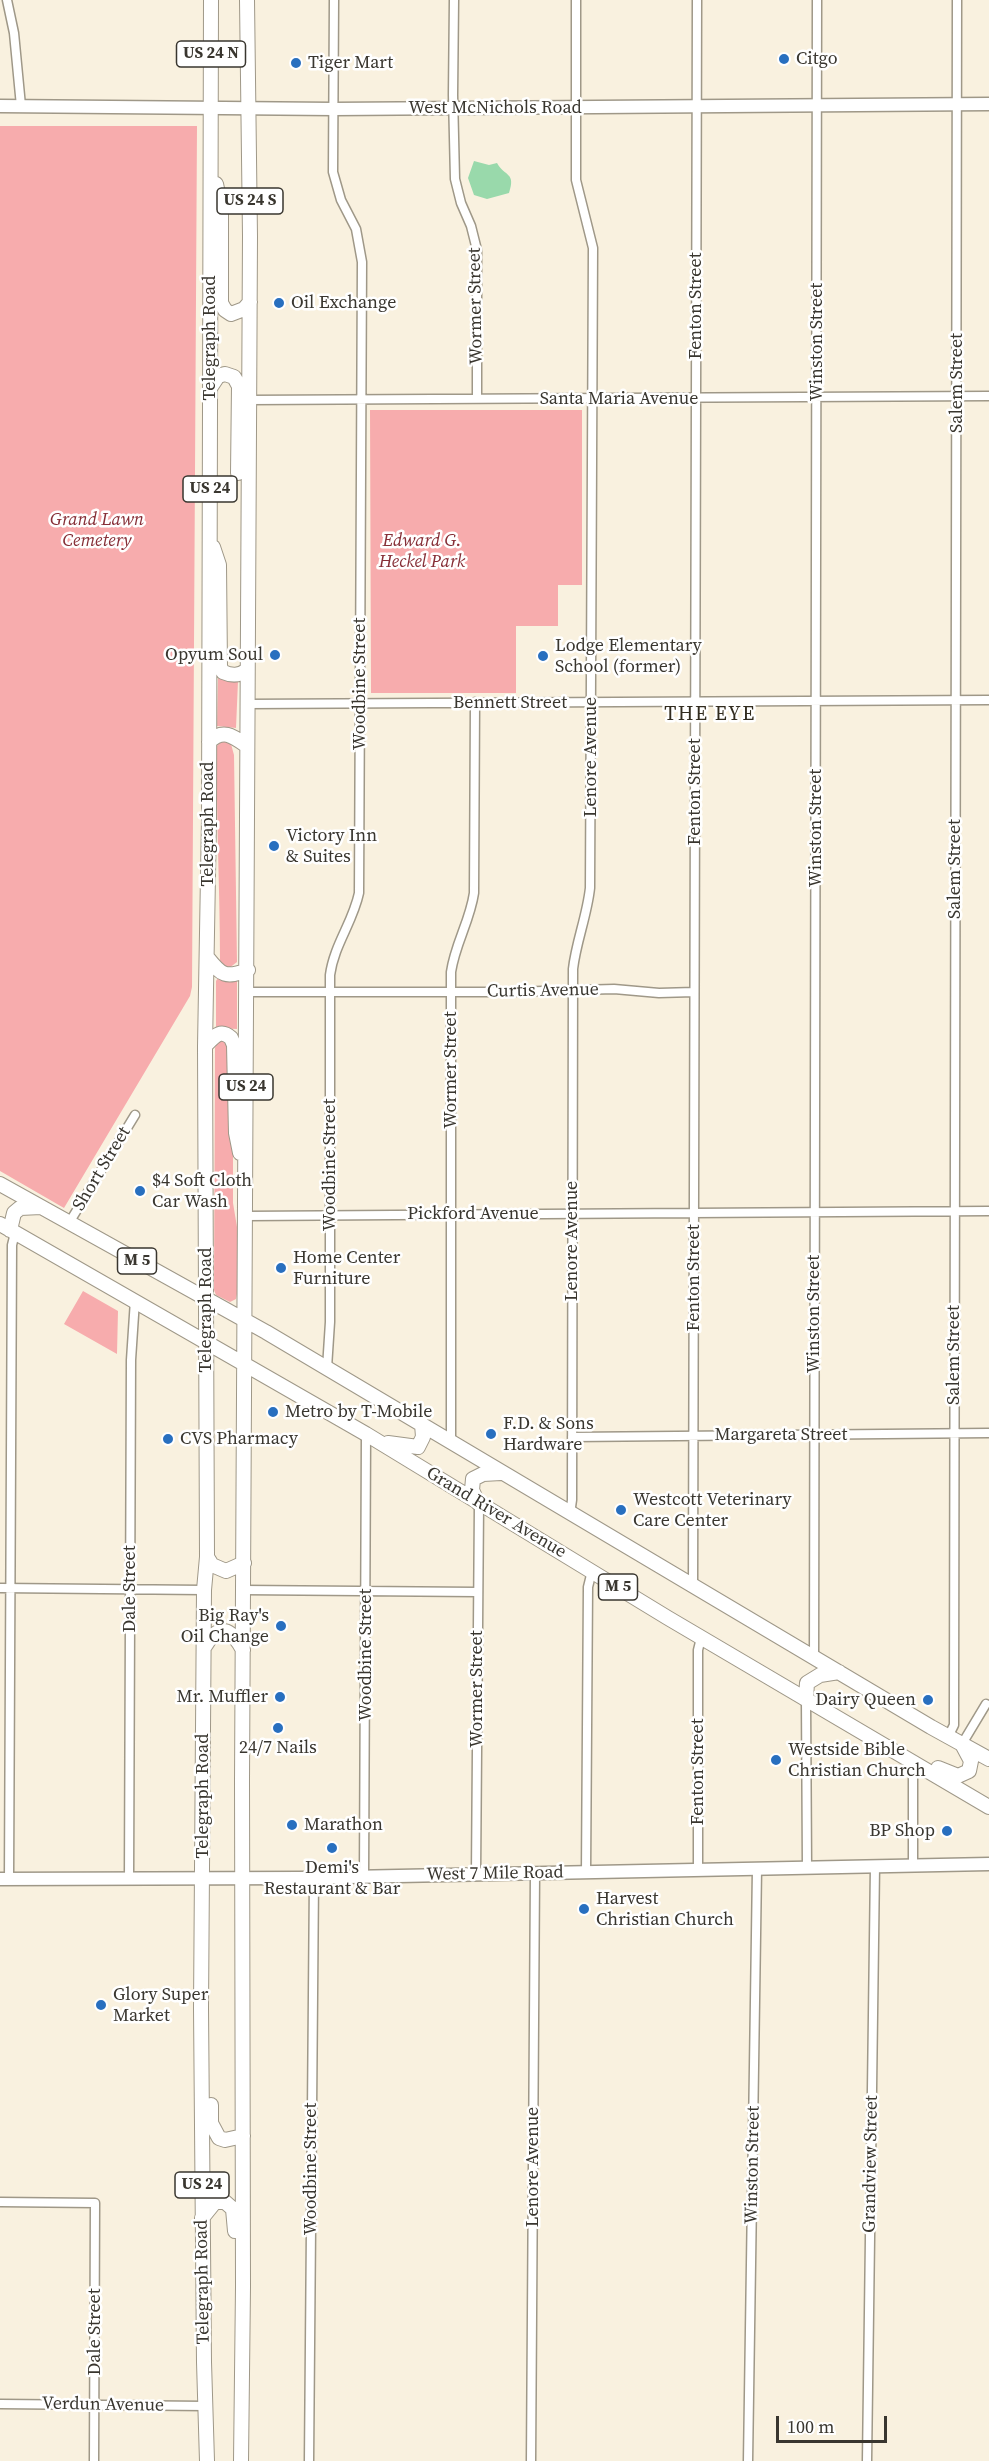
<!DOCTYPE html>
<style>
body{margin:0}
#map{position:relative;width:989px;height:2461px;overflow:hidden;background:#f9f1df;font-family:"Source Serif 4",serif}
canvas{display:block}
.scale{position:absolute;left:776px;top:2416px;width:111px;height:27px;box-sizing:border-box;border:3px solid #39362f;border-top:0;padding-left:8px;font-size:18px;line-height:21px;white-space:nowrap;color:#39362f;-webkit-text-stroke:4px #fff;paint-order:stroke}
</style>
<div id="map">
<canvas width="989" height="2461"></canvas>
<div class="scale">100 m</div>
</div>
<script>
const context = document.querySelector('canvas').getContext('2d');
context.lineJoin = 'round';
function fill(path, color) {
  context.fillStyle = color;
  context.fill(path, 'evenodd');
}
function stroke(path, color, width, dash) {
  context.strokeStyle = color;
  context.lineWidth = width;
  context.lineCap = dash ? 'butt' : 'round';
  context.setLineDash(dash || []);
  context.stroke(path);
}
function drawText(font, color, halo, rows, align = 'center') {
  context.font = font + ' "Source Serif 4",serif';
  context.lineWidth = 5;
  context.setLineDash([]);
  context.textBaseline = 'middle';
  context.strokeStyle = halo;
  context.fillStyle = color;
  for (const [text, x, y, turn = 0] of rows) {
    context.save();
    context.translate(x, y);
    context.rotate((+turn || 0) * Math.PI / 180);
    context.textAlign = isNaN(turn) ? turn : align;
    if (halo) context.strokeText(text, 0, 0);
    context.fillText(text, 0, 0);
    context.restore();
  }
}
const green = new Path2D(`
 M0,126H197L192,987L190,996L64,1208L0,1171Z
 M370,410H582V585H558V626H516V693H371Z
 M218,678L238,681L236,728L217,726Z
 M224,738L231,744L234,755L237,962L228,969L221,964L220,960C220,889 216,818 217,746Z
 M218,978L225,981H237V1029L216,1028V981Z
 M224,1039L233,1053V1203L237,1227V1294L236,1299L230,1302L216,1295L214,1290L215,1048L217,1042Z
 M83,1291L118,1311L117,1354L64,1324Z`);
const water = new Path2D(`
 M474,161L489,165L497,163C505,177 516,172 509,193L487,199L474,195L468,178Z`);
const minor = new Path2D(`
 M7,0L14,33L21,106
 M454,0L453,95L455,179L461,203L471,226L477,250V399
 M249,400L989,396
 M247,704L989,700
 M248,992H508L614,989L659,993L694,992
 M246,1216L989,1211
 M69,1223L135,1115
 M327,1368L330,1322V975C334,945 353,922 359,893L362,262L356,229L341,200L333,172L334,0
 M572,1437L989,1433
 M451,1442V972C455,944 470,921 474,893L475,702
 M570,1514L572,1500L573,969C576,942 587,916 590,888L593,248L576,180V0
 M693,1585L697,0
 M0,1588L204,1590
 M243,1590L477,1592
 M814,1656L817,0
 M806,1699L807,1868
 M948,1737L954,1725V1709L957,0
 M962,1744L986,1704
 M913,1761V1866
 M698,1870V1650L701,1638
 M586,1872L588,1587L592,1571
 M476,1874L479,1504
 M364,1877L366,1434
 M9,1879L12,1245L15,1233
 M129,1879L131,1360L135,1300
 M0,2202L95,2203L94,2461
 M0,2404L206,2406
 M309,2461L314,1878
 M531,2461L535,1873
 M748,2461L757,1869
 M867,2461L875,1866`);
const secondary = new Path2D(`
 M0,106L334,109L989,104
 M0,1879L300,1878L989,1864`);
const primary = new Path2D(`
 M216,184L221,208V303L225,310L231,314L244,309L250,302
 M210,388L218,376L225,374L234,377L239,386L238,473
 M213,547L219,565L220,667L223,672C232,676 239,676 247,670
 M209,742C223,728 233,736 247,746
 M207,957C222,976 225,978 248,970
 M205,1046C214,1037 220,1028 231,1038L234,1045L236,1133L240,1153
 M0,1184L266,1332L931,1727L989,1759
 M0,1224L366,1434L668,1618L989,1807
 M10,1230L14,1213L20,1208L41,1207
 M388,1443L418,1447L423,1437L422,1424
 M478,1503L472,1490L473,1479L483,1474L501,1473
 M207,1557L212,1565L226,1571L244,1563
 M205,1646C219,1623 231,1628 243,1650
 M806,1699L807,1683L820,1675L839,1672
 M938,1768L958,1776L969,1771L971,1761L963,1746
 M211,2105V2123L219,2138L225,2140L243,2136
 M202,2218L215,2202H225L233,2209L235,2231
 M207,2461L204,2362L201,2008L204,1590L207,1557L205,1046L209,819L211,0
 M241,2461L243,2287L242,1779L250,236L247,0`);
const markers = [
 [784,59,6,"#286fbf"],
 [296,63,6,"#286fbf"],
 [279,303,6,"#286fbf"],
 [275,655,6,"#286fbf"],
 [543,656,6,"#286fbf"],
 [274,846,6,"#286fbf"],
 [140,1191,6,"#286fbf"],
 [281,1268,6,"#286fbf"],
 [273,1412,6,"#286fbf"],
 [491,1434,6,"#286fbf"],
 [168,1439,6,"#286fbf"],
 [621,1510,6,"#286fbf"],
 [281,1626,6,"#286fbf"],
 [280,1697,6,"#286fbf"],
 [928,1700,6,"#286fbf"],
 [278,1728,6,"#286fbf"],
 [776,1760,6,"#286fbf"],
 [292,1825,6,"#286fbf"],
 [947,1831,6,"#286fbf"],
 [332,1848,6,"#286fbf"],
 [584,1909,6,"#286fbf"],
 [101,2005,6,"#286fbf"]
];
const shields = [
 [211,54,69],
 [250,201,66],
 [210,489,54],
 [246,1087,54],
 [137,1261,39],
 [618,1587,39],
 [202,2185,54]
];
const shieldNames = [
 ["US 24 N",211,54],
 ["US 24 S",250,201],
 ["US 24",210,489],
 ["US 24",246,1087],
 ["M 5",137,1261],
 ["M 5",618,1587],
 ["US 24",202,2185]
];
const poiNames = [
 ["Citgo",796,59],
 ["Tiger Mart",308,63],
 ["Oil Exchange",291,303],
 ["Lodge Elementary",555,646],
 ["School (former)",555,667],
 ["Opyum Soul",263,655,"right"],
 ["Victory Inn",286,836],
 ["& Suites",286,857],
 ["$4 Soft Cloth",152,1181],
 ["Car Wash",152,1202],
 ["Home Center",293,1258],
 ["Furniture",293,1279],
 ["Metro by T-Mobile",285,1412],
 ["F.D. & Sons",503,1424],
 ["Hardware",503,1445],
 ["CVS Pharmacy",180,1439],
 ["Westcott Veterinary",633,1500],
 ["Care Center",633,1521],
 ["Big Ray's",269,1616,"right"],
 ["Oil Change",269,1637,"right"],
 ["Mr. Muffler",268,1697,"right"],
 ["Dairy Queen",916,1700,"right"],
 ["24/7 Nails",278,1748,"center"],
 ["Westside Bible",788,1750],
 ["Christian Church",788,1771],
 ["Marathon",304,1825],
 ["BP Shop",935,1831,"right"],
 ["Demi's",332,1868,"center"],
 ["Restaurant & Bar",332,1889,"center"],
 ["Harvest",596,1899],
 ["Christian Church",596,1920],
 ["Glory Super",113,1995],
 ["Market",113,2016]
];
const streetNames = [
 ["West McNichols Road",495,108],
 ["Wormer Street",476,306,-91],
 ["Fenton Street",696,306,-90],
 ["Telegraph Road",210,338,-90],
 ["Winston Street",817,342,-90],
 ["Salem Street",957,383,-90],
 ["Santa Maria Avenue",619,399],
 ["Woodbine Street",360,684,-90],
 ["Bennett Street",510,703],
 ["Lenore Avenue",591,757,-90],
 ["Fenton Street",695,792,-90],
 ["Telegraph Road",208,824,-90],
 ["Winston Street",816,828,-90],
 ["Salem Street",955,869,-90],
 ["Curtis Avenue",543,991,-1],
 ["Wormer Street",451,1070,-90],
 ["Woodbine Street",330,1165,-90],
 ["Short Street",102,1169,-59],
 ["Pickford Avenue",473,1214],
 ["Lenore Avenue",572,1241,-90],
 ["Fenton Street",694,1278,-90],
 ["Telegraph Road",206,1310,-90],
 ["Winston Street",814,1314,-90],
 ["Salem Street",954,1355,-90],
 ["Margareta Street",781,1435],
 ["Grand River Avenue",496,1513,31],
 ["Dale Street",130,1589,-90],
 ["Woodbine Street",366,1655,-90],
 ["Wormer Street",477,1689,-90],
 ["Fenton Street",698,1772,-90],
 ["Telegraph Road",203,1796,-90],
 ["West 7 Mile Road",495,1874,-1],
 ["Grandview Street",871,2164,-89],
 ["Winston Street",753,2165,-89],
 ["Lenore Avenue",533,2167,-90],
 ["Woodbine Street",311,2169,-90],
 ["Telegraph Road",203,2282,-91],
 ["Dale Street",95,2332,-90],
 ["Verdun Avenue",103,2405,1]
];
const parkNames = [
 ["Grand Lawn",97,520],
 ["Cemetery",97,541],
 ["Edward G.",422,541],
 ["Heckel Park",422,562]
];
const neighbourhoodNames = [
 ["THE EYE",710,715]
];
fill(green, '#f7acad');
fill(water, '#99d9ab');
stroke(minor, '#9f9888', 11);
stroke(secondary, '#9f9888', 15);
stroke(primary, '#9f9888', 16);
stroke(minor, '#fff', 8);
stroke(secondary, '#fff', 12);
stroke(primary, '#fff', 14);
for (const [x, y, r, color] of markers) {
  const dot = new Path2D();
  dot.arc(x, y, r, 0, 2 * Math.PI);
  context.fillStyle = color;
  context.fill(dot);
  stroke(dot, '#fff', 2);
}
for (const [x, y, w] of shields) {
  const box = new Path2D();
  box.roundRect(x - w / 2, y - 13, w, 26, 4.5);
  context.fillStyle = '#fff';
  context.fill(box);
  stroke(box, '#39362f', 1.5);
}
drawText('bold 16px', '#39362f', null, shieldNames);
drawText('18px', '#39362f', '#fff', poiNames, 'left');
drawText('18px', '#39362f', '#fff', streetNames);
drawText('italic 18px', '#862e36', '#fff', parkNames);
context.letterSpacing = '1.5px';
drawText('20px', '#312b1e', '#fff', neighbourhoodNames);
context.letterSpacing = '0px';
</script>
